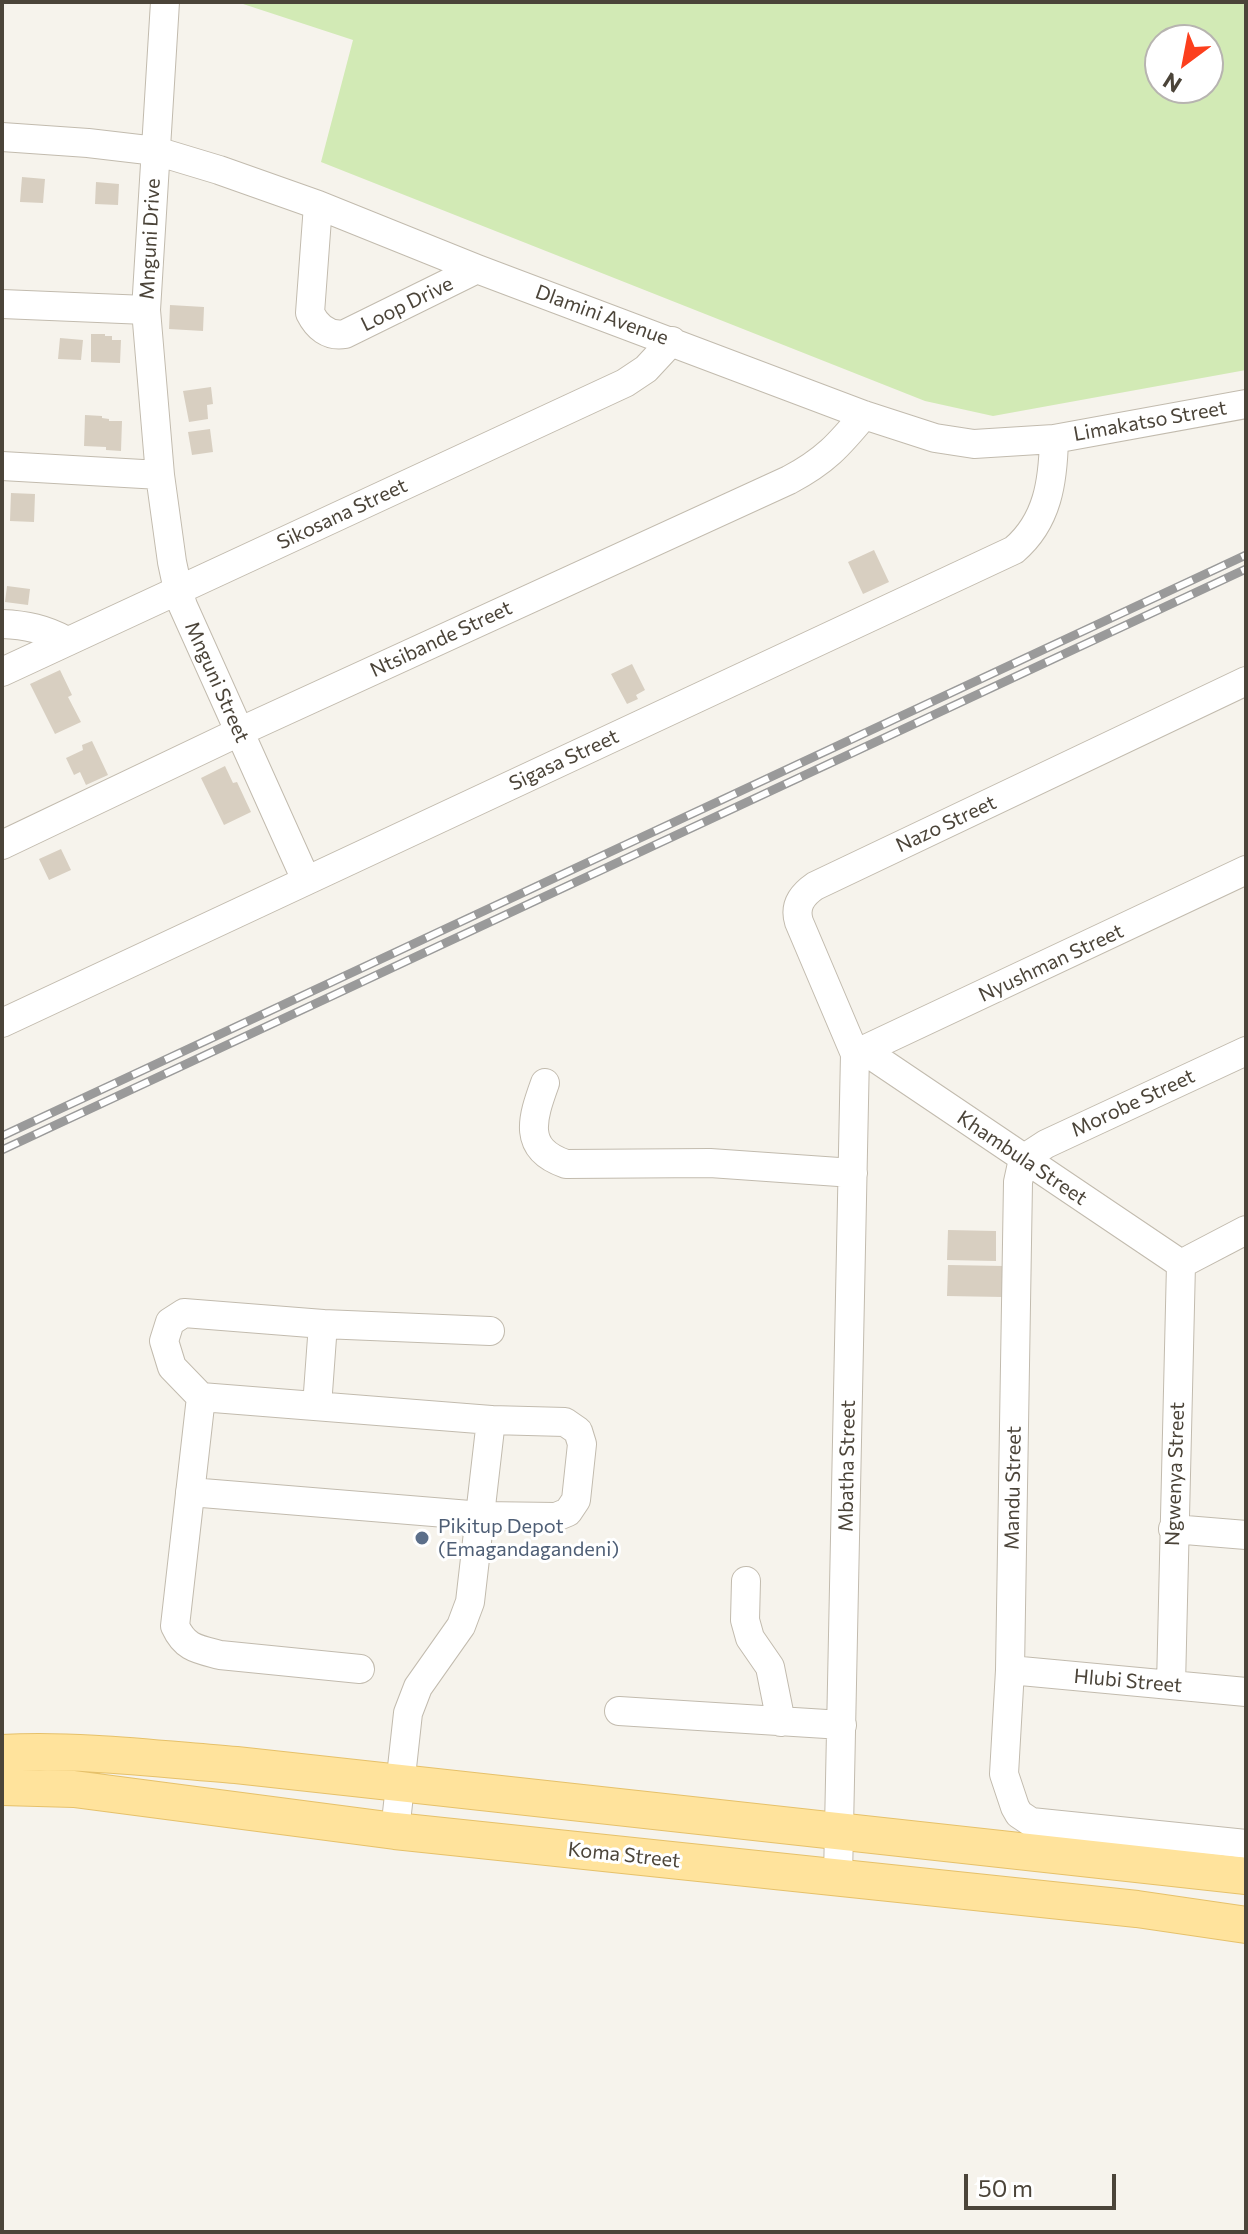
<!DOCTYPE html>
<style>
body{margin:0}
#map{position:relative;width:1248px;height:2234px;overflow:hidden;background:#f6f3ec;font-family:Commissioner,sans-serif}
canvas{display:block}
.frame{position:absolute;inset:0;border:4px solid #4b4439;pointer-events:none}
.north{position:absolute;left:1144px;top:24px;width:80px;height:80px;box-sizing:border-box;background:#fff;border:2px solid #b7b4b0;border-radius:50%;rotate:212deg;font-size:22px;font-weight:700;line-height:32px;text-align:center;color:#4b4439}
.north::after{content:'';display:block;margin:auto;width:28px;height:36px;background:#fc3f1d;clip-path:polygon(50% 0,100% 100%,50% 72%,0 100%)}
.scale{position:absolute;left:964px;top:2174px;width:152px;height:36px;box-sizing:border-box;border:4px solid #4b4439;border-top:0;padding-left:10px;font-size:24px;line-height:28px;white-space:nowrap;color:#4b4439;-webkit-text-stroke:6px #fff;paint-order:stroke}
</style>
<div id="map">
<canvas width="1248" height="2234"></canvas>
<div class="frame"></div>
<div class="north">N</div>
<div class="scale">50 m</div>
</div>
<script>
const context = document.querySelector('canvas').getContext('2d');
context.lineJoin = 'round';
function fill(path, color) {
  context.fillStyle = color;
  context.fill(path, 'evenodd');
}
function stroke(path, color, width, dash) {
  context.strokeStyle = color;
  context.lineWidth = width;
  context.lineCap = dash ? 'butt' : 'round';
  context.setLineDash(dash || []);
  context.stroke(path);
}
function drawText(font, color, halo, rows, align = 'center') {
  context.font = font + ' Commissioner,sans-serif';
  context.lineWidth = 6;
  context.setLineDash([]);
  context.textBaseline = 'middle';
  context.strokeStyle = halo;
  context.fillStyle = color;
  for (const [text, x, y, turn = 0] of rows) {
    context.save();
    context.translate(x, y);
    context.rotate((+turn || 0) * Math.PI / 180);
    context.textAlign = isNaN(turn) ? turn : align;
    if (halo) context.strokeText(text, 0, 0);
    context.fillText(text, 0, 0);
    context.restore();
  }
}
const green = new Path2D(`
 M237,2H1246V370L993,416L925,401L321,162L353,40ZM1160,40H1208V88H1160Z`);
const building = new Path2D(`
 M22,177L45,179L43,203L20,202Z
 M96,182L119,184L118,205L95,204Z
 M170,305L204,307L203,331L169,329Z
 M91,334H105V336H112V340H121L120,363L91,362Z
 M60,338L83,340L81,360L58,359Z
 M211,387L213,404L207,405L208,419L189,422L183,391Z
 M85,415L102,416V418L109,419V421H122L121,451L106,450V447L84,446Z
 M210,429L213,452L192,455L188,432Z
 M11,493L35,494L34,522L10,521Z
 M874,550L889,582L863,594L848,562Z
 M7,586L30,589L28,605L5,602Z
 M632,664L645,690L636,695L638,699L627,704L611,674Z
 M60,670L72,695L68,697L81,722L55,734L30,684Z
 M92,741L108,775L86,785L80,772L74,775L66,758L83,750L82,745Z
 M225,766L233,783L237,782L251,812L224,825L201,778Z
 M61,849L71,870L49,880L39,859Z
 M948,1230L996,1231V1261L947,1260Z
 M948,1265L1004,1266L1003,1297L947,1296Z`);
const minor = new Path2D(`
 M165,2L146,310L160,475L172,562L178,590L183,606L306,880
 M2,137L88,143L156,151L219,170L318,205L477,269L864,415L935,438L974,444L1054,439L1246,404
 M318,205L310,313C317,327 328,337 345,334L477,269
 M2,304L146,310
 M2,466L160,475
 M2,624C26,625 45,629 67,641
 M2,672L625,383L646,369L672,341
 M2,845L239,732L789,480C825,461 839,445 864,415
 M2,1023L1014,550C1048,521 1053,481 1054,439
 M865,1051L1181,1264
 M1246,1051L1046,1144L1023,1159L1018,1182L1010,1670L1004,1774L1015,1807L1019,1814L1031,1822L1246,1844
 M855,1054L1246,870
 M545,1083C532,1119 522,1149 566,1164L710,1163L853,1173
 M1181,1264L1246,1230
 M201,1397L172,1367L164,1341L170,1322L184,1313L323,1324
 M317,1406L323,1324L490,1331
 M190,1492L482,1516L556,1517L568,1512L576,1500L582,1444L578,1431L565,1422L491,1420L201,1397L175,1626C185,1648 197,1649 220,1655L360,1669
 M1173,1529L1246,1535
 M746,1581L745,1620L750,1638L770,1667L781,1722
 M1010,1670L1246,1692
 M1171,1685L1181,1264
 M619,1711L842,1725
 M395,1831L408,1713L418,1687L461,1626L470,1602L491,1420
 M838,1877L855,1054L799,922C794,906 802,895 815,886L1246,681`);
const major = new Path2D(`
 M2,1753C80,1749 159,1759 236,1765L1246,1876
 M2,1787L74,1789L395,1831L1137,1909L1246,1925`);
const rail = new Path2D(`
 M2,1136L1246,555
 M2,1150L1246,569`);
const markers = [
 [422,1538,8,"#5c6f8a"]
];
const streetNames = [
 ["Mnguni Drive",150,239,-87],
 ["Loop Drive",407,304,-26],
 ["Dlamini Avenue",602,315,20],
 ["Limakatso Street",1150,421,-10],
 ["Sikosana Street",342,514,-25],
 ["Ntsibande Street",441,639,-25],
 ["Mnguni Street",217,682,66],
 ["Sigasa Street",564,760,-25],
 ["Nazo Street",946,824,-25],
 ["Nyushman Street",1051,963,-25],
 ["Morobe Street",1133,1103,-25],
 ["Khambula Street",1022,1158,34],
 ["Mbatha Street",847,1466,-89],
 ["Ngwenya Street",1175,1474,-88],
 ["Mandu Street",1013,1488,-89],
 ["Hlubi Street",1128,1681,5],
 ["Koma Street",624,1855,6]
];
const serviceNames = [
 ["Pikitup Depot",438,1526],
 ["(Emagandagandeni)",438,1549]
];
fill(green, '#d2eab5');
fill(building, '#d8cfc1');
stroke(minor, '#c2bbae', 30);
stroke(major, '#e6c16a', 38);
stroke(minor, '#fff', 28);
stroke(major, '#ffe39c', 36);
stroke(rail, '#9a9a9a', 9);
stroke(rail, '#fff', 6, [18]);
for (const [x, y, r, color] of markers) {
  const dot = new Path2D();
  dot.arc(x, y, r, 0, 2 * Math.PI);
  context.fillStyle = color;
  context.fill(dot);
  stroke(dot, '#fff', 3);
}
drawText('20px', '#4b4439', '#fff', streetNames);
drawText('20px', '#4e5e75', '#fff', serviceNames, 'left');
</script>
